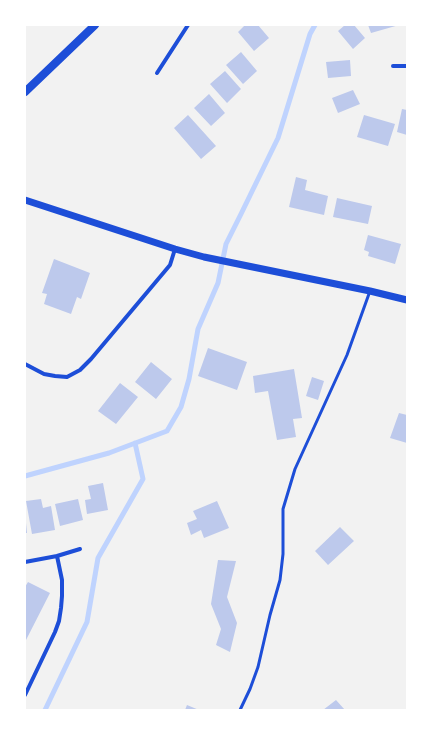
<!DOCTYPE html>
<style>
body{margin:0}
#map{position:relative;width:432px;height:735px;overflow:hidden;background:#f2f2f2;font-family:Overpass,sans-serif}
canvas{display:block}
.frame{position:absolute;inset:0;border:26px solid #fff;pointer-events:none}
</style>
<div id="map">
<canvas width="432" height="735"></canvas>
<div class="frame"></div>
</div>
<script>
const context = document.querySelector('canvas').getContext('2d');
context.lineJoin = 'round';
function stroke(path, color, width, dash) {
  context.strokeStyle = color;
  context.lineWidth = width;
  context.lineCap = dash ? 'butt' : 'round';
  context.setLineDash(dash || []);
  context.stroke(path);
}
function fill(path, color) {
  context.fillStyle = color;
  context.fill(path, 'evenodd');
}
const stream = new Path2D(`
 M25,476L109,453L167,431L181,407L189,379L198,329L218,283L226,244L241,214L278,138L310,34L315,25
 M45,710L87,622L98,558L143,479L135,443`);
const building = new Path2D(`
 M245,25H258L269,38L254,51L238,32Z
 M345,25H354L365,38L353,49L338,31Z
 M368,25H399L371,33Z
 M241,52L257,71L243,84L226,65Z
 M350,60L351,76L328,78L326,62Z
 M225,71L241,89L227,103L210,84Z
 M353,90L360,104L338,113L332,98Z
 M209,94L225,113L211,126L194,108Z
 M402,109L407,110V135L397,132Z
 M188,115L216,146L201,159L174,128Z
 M364,115L395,124L388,146L357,137Z
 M296,177L307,180L305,190L328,196L324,215L289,207Z
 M337,198L372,206L368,224L333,217Z
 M368,235L401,244L395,264L368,256L369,252L364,250Z
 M54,259L90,273L81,299L77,297L71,314L44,304L47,294L42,293Z
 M208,348L247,362L237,390L198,376Z
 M151,362L172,379L156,399L135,382Z
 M294,369L302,418L293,419L296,437L277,440L268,391L255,393L253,376Z
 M312,377L324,381L318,400L306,396Z
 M120,383L138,397L116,424L98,411Z
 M399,413L407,415V443L390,438Z
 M103,483L108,510L87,514L85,500L91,499L88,486Z
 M41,499L43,508L51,506L55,530L32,534L26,501Z
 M78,499L83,520L60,526L55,504Z
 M217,501L229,528L204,538L201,530L191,535L187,523L197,519L193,511Z
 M25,523H26L27,533H25Z
 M340,527L354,541L328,565L315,551Z
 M218,560L236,561L227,597L237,623L230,652L216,645L221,629L211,604Z
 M28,582L50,593L25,642V587Z
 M336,700L345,710H323Z
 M187,705L199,710H185Z`);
const service = new Path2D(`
 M240,710L250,689L258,667L270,615L280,580L283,554V509L295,469L347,355L370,291`);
const minor = new Path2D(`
 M393,66H407
 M157,73L188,25
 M25,364L44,374L55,376L67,377L80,370L91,359L170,265L175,249
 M57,556L80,549
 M25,562L57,556L62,580V596L61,608L59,621L55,632L25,695`);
const tertiary = new Path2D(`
 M25,200L175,249L204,257L370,291L407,300`);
const secondary = new Path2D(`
 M25,92L95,25`);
stroke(stream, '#bfd3fe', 5);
fill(building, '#bdc9ec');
stroke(service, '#1d4ed8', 3);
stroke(minor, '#1d4ed8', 4);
stroke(tertiary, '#1d4ed8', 7);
stroke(secondary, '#1d4ed8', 8);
</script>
